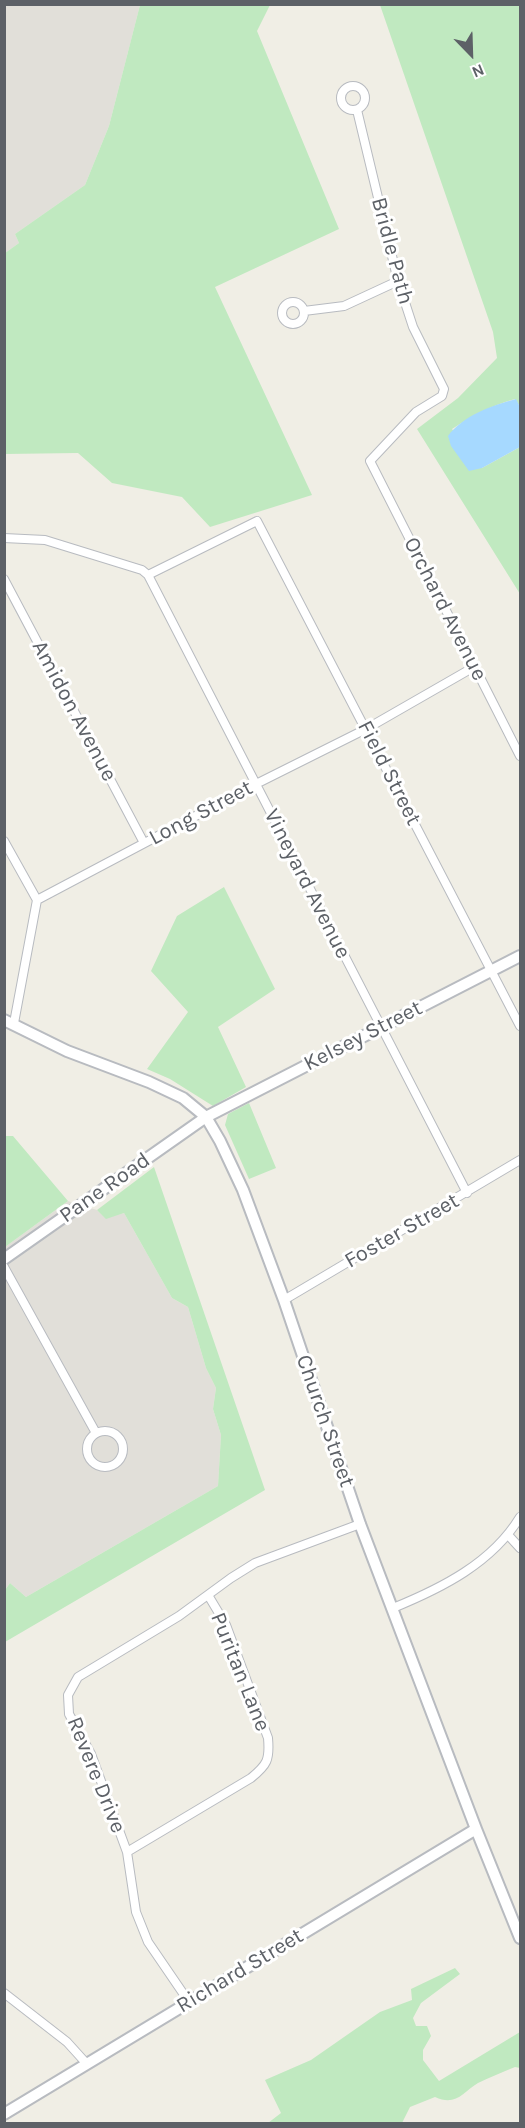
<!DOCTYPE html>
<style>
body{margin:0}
#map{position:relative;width:525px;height:2128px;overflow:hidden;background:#f0eee5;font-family:Karla,sans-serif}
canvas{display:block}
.frame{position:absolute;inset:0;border:6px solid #5d6167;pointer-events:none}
.north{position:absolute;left:441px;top:24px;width:60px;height:60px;-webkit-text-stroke:4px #fff;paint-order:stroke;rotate:157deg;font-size:16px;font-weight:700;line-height:24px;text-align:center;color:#5d6167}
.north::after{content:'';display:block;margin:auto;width:21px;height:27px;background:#5d6167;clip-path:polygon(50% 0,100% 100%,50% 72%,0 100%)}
</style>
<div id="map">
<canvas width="525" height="2128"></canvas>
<div class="frame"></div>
<div class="north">N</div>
</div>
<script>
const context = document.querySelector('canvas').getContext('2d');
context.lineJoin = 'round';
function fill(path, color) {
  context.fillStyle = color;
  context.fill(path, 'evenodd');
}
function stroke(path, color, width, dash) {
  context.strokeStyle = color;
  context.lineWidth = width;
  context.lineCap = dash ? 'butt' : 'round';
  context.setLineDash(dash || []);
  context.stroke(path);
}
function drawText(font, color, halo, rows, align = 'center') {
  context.font = font + ' Karla,sans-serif';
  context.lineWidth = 6;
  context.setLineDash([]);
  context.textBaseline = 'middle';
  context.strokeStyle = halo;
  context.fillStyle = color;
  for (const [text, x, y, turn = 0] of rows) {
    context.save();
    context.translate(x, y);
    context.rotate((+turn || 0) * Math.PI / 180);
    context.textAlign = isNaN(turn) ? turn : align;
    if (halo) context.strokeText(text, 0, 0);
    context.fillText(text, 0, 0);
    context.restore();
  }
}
const industrial = new Path2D(`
 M5,5H140L109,126L85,185L15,234L19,243L5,253Z
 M68,1201L97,1210L106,1218L124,1213L172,1298L188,1307L206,1368L216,1388L213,1409L221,1435L218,1486L26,1597L10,1583L5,1590V1247Z`);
const green = new Path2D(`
 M140,5H270L257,31L339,229L215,287L312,495L210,527L182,497L112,483L78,453L5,454V253L19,243L15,234L85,185L109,126Z
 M380,5H520V407L515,399C492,405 472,416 452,429L482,468L520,447V594L417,429L458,398L497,358L493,332Z
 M224,887L275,989L218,1027L246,1087L213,1106L170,1079L147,1069L188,1012L151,971L177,916Z
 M249,1103L276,1168L249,1179L225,1125L228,1114Z
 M5,1136H13L68,1201L5,1247Z
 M154,1167L265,1490L5,1642V1590L10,1583L26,1597L218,1486L221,1435L213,1409L216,1388L206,1368L188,1307L172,1298L124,1213L106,1219L97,1210Z
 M455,1968L460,1974L421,2003L413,2018L416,2026H427L431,2036L423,2050V2060L439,2081L520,2032V2068L515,2067C503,2072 490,2077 478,2083C463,2092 456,2107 435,2097L410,2107L402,2123H268L281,2113L265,2080L311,2060L380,2012L412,2000L411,1989Z`);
const water = new Path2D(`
 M516,399L520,407V447L482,468L469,471L451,446L448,436C462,416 493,405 516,399Z`);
const minor = new Path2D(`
 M341 98a12 12 0 1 1 24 0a12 12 0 1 1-24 0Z
 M357,110L398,281L413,327L444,389L442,396L416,412L370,461L520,756
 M282 313a11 11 0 1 1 22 0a11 11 0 1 1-22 0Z
 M304,311L344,306L398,281
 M4,538L45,540L142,570L148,575L257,521L520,1026
 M148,575L467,1193
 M4,579L144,843
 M4,841L37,900
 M14,1023L37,900L256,784L366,729L474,667
 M4,1267L96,1433
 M284,1300L520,1160
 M87 1449a18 18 0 1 1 36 0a18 18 0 1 1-36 0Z
 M509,1536L520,1548
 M393,1608C442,1588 492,1563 520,1517
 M127,1852L251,1778C267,1765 270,1760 268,1738L226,1625L208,1595
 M4,1993L67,2042L86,2063
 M189,2002L148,1942L136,1912L127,1852L91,1754L69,1714L68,1695L78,1677L179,1616L231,1578L255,1563L360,1524`);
const tertiary = new Path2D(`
 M4,1020L67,1051L149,1082L183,1098L206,1117L220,1141L243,1190L284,1300L360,1524L476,1829L520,1938
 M4,1259L206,1117L520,956
 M4,2114L476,1829`);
const streetNames = [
 ["Bridle Path",392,251,75],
 ["Orchard Avenue",445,609,63],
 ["Amidon Avenue",74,711,62],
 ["Field Street",389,773,63],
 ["Long Street",201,813,-28],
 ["Vineyard Avenue",307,884,63],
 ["Kelsey Street",363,1036,-27],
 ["Pane Road",105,1188,-35],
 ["Foster Street",402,1231,-30],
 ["Church Street",325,1421,71],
 ["Puritan Lane",240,1672,68],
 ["Revere Drive",96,1775,68],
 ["Richard Street",240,1971,-31]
];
fill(industrial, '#e1dfd9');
fill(green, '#c0e9c0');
fill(water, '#a6d9ff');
stroke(minor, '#b8bbc0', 10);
stroke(tertiary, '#b8bbc0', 14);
stroke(minor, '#fff', 8);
stroke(tertiary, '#fff', 10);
drawText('22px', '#5d6167', '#fff', streetNames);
</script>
